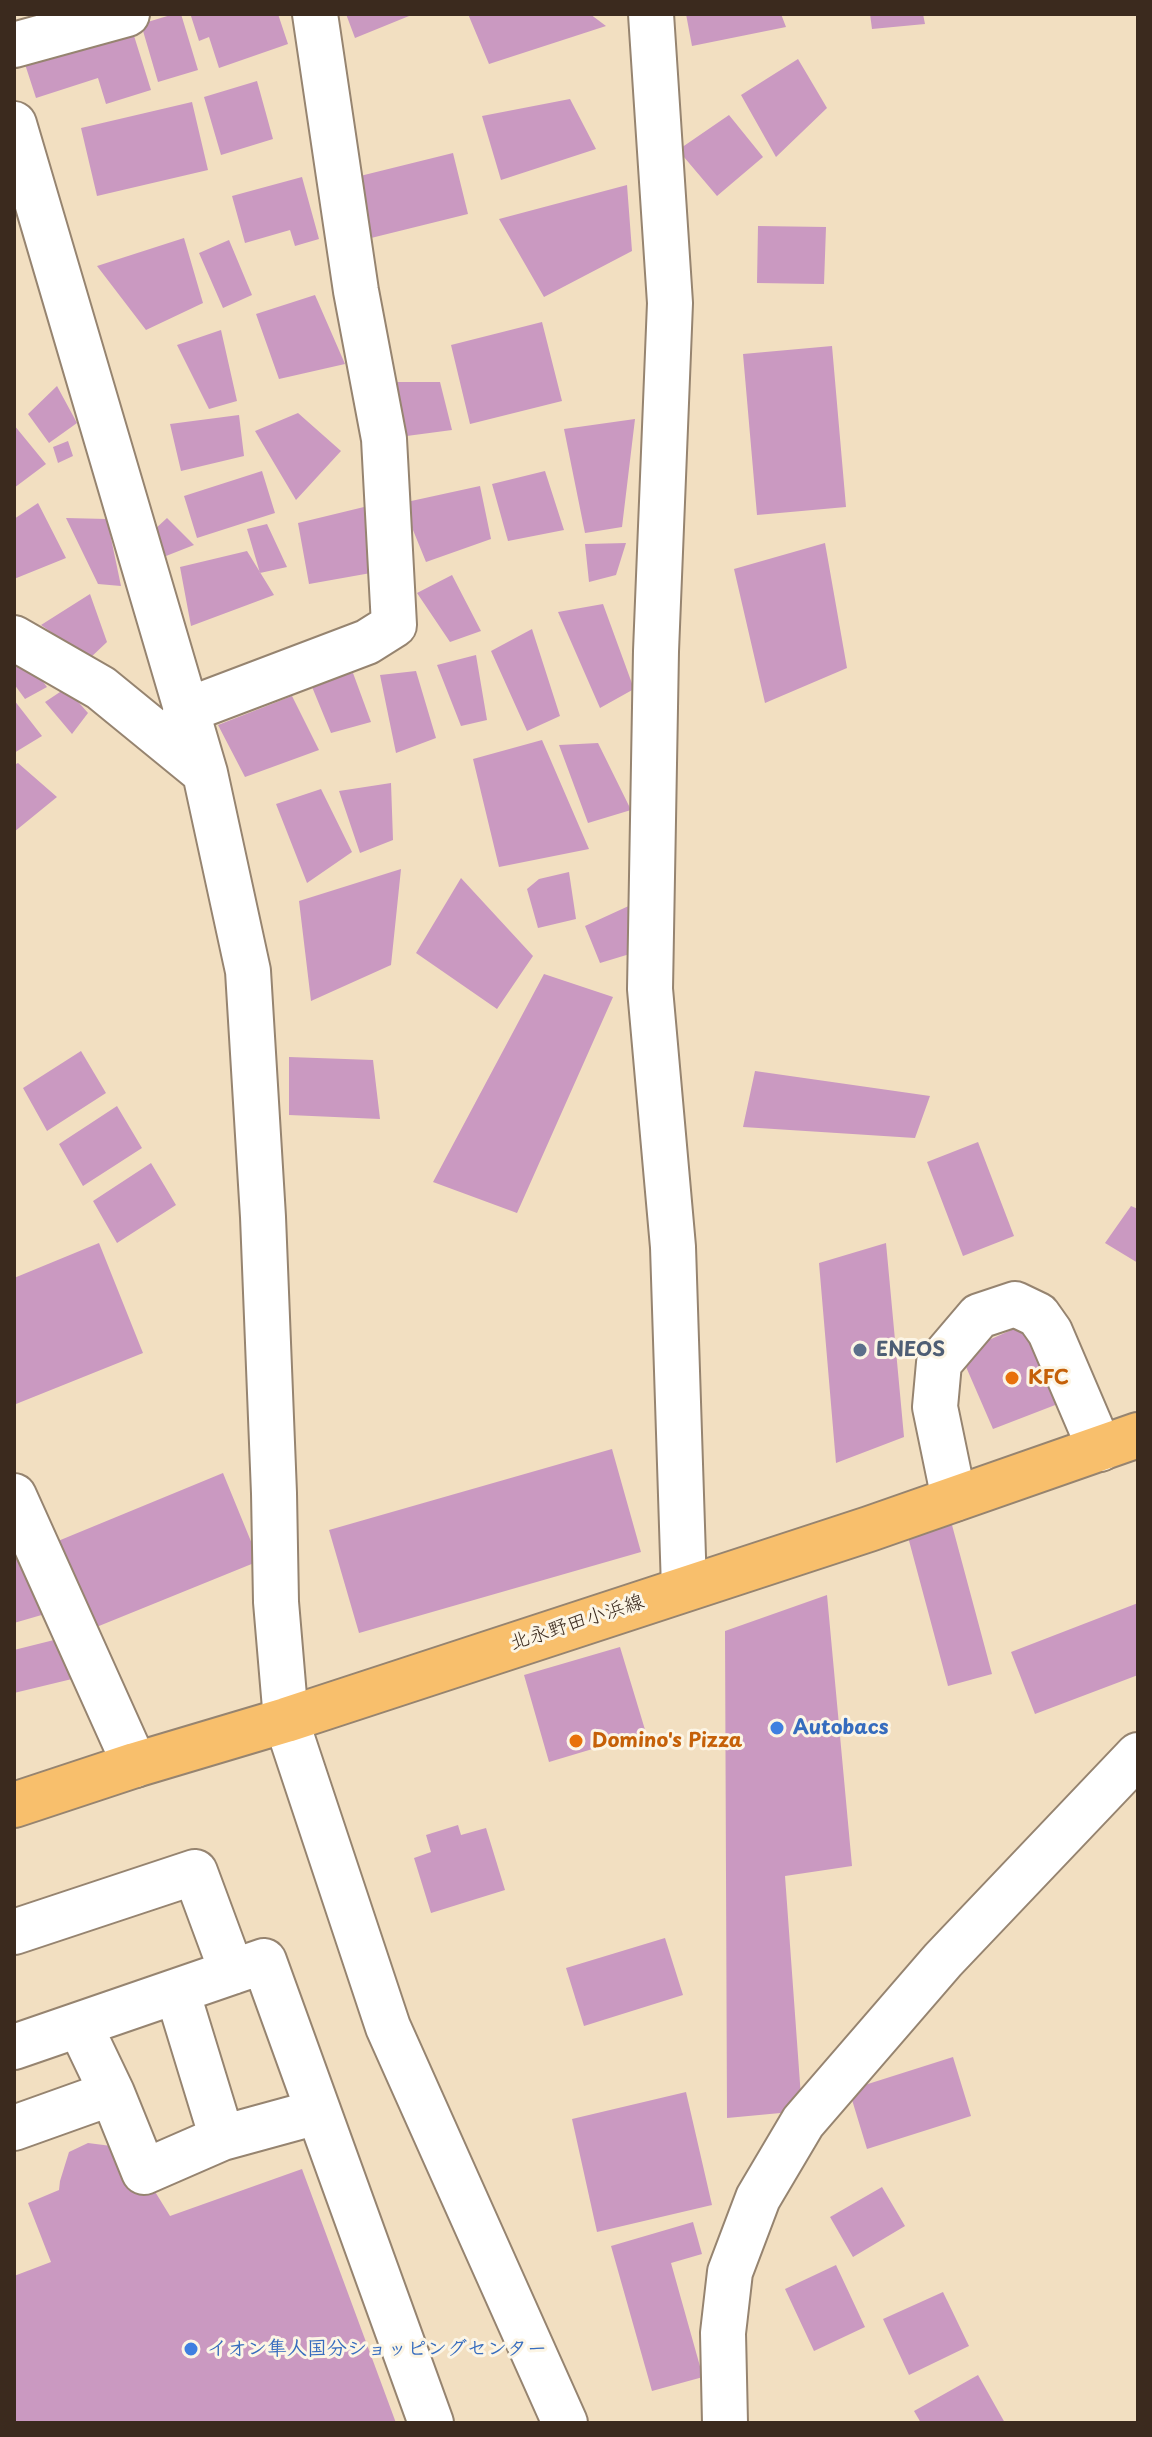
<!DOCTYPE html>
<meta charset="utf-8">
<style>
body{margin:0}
#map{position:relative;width:1152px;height:2437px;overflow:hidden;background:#f2dfc1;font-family:"Playpen Sans",sans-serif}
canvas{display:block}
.frame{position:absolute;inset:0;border:16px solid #3b2a1e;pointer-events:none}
</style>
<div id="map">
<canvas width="1152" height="2437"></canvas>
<div class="frame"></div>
</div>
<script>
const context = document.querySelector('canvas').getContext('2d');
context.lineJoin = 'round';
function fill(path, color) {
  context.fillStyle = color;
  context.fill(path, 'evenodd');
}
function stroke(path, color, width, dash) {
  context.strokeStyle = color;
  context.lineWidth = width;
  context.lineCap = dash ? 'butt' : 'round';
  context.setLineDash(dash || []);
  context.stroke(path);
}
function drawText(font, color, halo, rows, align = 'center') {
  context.font = font + ' "Playpen Sans","Klee One",sans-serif';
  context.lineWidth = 6;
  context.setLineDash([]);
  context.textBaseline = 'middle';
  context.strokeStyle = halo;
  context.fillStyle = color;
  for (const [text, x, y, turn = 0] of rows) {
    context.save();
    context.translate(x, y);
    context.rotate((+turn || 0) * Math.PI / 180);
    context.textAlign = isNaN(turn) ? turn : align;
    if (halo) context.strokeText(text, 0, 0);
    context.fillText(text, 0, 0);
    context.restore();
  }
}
const building = new Path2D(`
 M174,14H181L198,70L158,82L141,24Z
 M197,14H278L288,44L219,68L209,37L199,41L191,16Z
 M346,14H414L355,38Z
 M468,14H590L606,26L489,64Z
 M686,14H781L786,27L692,46Z
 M870,14H923L925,24L872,29Z
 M130,23L151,90L106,104L98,78L36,98L23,58Z
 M798,59L827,108L776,157L741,95Z
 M257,81L273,139L221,155L204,97Z
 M570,99L596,149L501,180L482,116Z
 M192,102L208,170L97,196L81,128Z
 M729,115L763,157L717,196L678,150Z
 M453,153L468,214L367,239L352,178Z
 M302,177L319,239L295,246L290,230L245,243L232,196Z
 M627,185L632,251L544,297L499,219Z
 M758,226L826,227L824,284L757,283Z
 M184,238L203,303L146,330L97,266Z
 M229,240L252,295L223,308L199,253Z
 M315,295L345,364L279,379L256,314Z
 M542,322L562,401L470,424L451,345Z
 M221,330L237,401L209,409L177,345Z
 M832,346L846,507L757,515L743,354Z
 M380,382H440L452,430L384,439Z
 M57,386L77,423L49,443L28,414Z
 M298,413L341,451L296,500L255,431Z
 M239,415L244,456L181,471L170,424Z
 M635,419L622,527L585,533L564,429Z
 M14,425L46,464L14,488Z
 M68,441L73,456L58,463L53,447Z
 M262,471L275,513L197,538L184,496Z
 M545,471L564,530L508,541L492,484Z
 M480,486L491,539L426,562L402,503Z
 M38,503L66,558L14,579V519Z
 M364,507L382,571L309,584L298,523Z
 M66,518L107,519L121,586L98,584Z
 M167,518L194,545L166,556L154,530Z
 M267,524L287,567L260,573L247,529Z
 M626,543L616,575L589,582L585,544Z
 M825,543L847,668L765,703L734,569Z
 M247,551L274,595L191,626L180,567Z
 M452,575L481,631L450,642L417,593Z
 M90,594L107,642L89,659L41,625Z
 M603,604L634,689L600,708L558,612Z
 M532,629L560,716L527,731L491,651Z
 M476,655L487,720L461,726L437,665Z
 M27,660L47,687L25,699L14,684V665Z
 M416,671L436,738L396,753L380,675Z
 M353,673L371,722L331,733L310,682Z
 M66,688L88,713L72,734L45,702Z
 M292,696L319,750L245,777L218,725Z
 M14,700L42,736L14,753Z
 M542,740L589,849L499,867L473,759Z
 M598,743L631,810L588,823L559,745Z
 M18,763L57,797L14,832V765Z
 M391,783L393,840L360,853L339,791Z
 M321,789L352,852L307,883L276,804Z
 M401,869L391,965L311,1001L299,901Z
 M569,872L576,919L538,928L527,889L539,879Z
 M461,878L533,956L497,1009L416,953Z
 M633,904L643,950L600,963L585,926Z
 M544,974L613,997L517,1213L433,1182Z
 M81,1051L106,1093L47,1131L23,1088Z
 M289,1057L373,1060L380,1119L289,1115Z
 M755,1071L930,1096L915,1138L743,1127Z
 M117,1106L142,1148L83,1186L59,1144Z
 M978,1142L1014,1236L963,1256L927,1162Z
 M151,1163L176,1205L117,1243L93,1201Z
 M1131,1206L1138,1209V1263L1105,1243Z
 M99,1243L143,1353L16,1404L14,1398V1278Z
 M886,1243L904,1437L836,1463L819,1263Z
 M1029,1322L1063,1402L993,1429L960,1353Z
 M612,1449L641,1552L359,1633L329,1530Z
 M223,1473L259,1561L94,1628L58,1541Z
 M952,1525L992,1674L948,1686L908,1537Z
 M14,1545L45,1614L14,1623Z
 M827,1595L852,1866L785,1876L802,2111L727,2118L725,1631Z
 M1138,1603V1675L1035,1714L1011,1652Z
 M62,1638L72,1679L14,1693V1650Z
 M620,1647L646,1733L549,1762L524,1675Z
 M458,1825L461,1835L486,1828L505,1890L431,1913L414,1858L431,1852L426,1835Z
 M665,1938L683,1995L584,2026L566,1968Z
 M953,2057L971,2116L867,2149L849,2090Z
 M686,2092L712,2205L597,2232L572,2119Z
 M88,2143L119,2147L146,2177L170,2216L302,2169L396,2423H14V2276L51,2262L28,2203L59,2190L60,2181L69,2152Z
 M882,2187L905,2226L853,2257L830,2217Z
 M693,2222L702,2254L671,2263L703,2377L652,2391L611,2246Z
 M836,2265L865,2327L814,2351L785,2289Z
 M943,2292L969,2346L909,2375L883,2319Z
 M978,2375L1005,2423H921L914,2411Z`);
const minor = new Path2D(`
 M651,14L670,303L656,651L650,989L673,1247L684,1588
 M14,45L127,14
 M14,124L205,773L248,971L263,1217L274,1493L276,1602L286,1720L388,2027L565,2423
 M14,638L101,688L205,773
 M185,711L367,642L394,625L384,439L356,291L315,14
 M14,1496L135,1765
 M954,1499L935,1407L939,1363L979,1316L1015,1304L1038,1315L1050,1332L1100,1449
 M14,1932L195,1872L232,1972
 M177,1991L222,2138
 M80,2026L112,2093L144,2172L222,2138L317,2112
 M14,2047L264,1961L431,2423
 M14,2128L112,2093
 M725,2423L723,2333L730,2272L758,2198L803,2122L943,1960L1138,1755`);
const major = new Path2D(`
 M14,1805L135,1765L286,1720L869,1529L1138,1435`);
const markers = [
 [860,1350,8,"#5c6f8a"],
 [1012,1378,8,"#e8710a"],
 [777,1728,8,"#3f7fe0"],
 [576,1741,8,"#e8710a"],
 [191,2349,8,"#3f7fe0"]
];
const serviceNames = [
 ["ENEOS",876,1350]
];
const foodNames = [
 ["KFC",1028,1378],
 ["Domino's Pizza",592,1741]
];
const streetNames = [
 ["北永野田小浜線",577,1623,-18]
];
const shopNames = [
 ["Autobacs",793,1728],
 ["イオン隼人国分ショッピングセンター",207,2349]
];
fill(building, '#ca99c1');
stroke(minor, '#968470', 48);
stroke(major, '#968470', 48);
stroke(minor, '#fff', 44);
stroke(major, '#f8bf6c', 44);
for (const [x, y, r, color] of markers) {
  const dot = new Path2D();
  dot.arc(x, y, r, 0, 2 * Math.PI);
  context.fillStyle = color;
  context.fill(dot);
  stroke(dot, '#fcf5e5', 3);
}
drawText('bold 20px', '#4e5e75', '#fcf5e5', serviceNames, 'left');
drawText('bold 20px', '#c56008', '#fcf5e5', foodNames, 'left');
drawText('20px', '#3b2a1e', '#fcf5e5', streetNames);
drawText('bold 20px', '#366cbe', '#fcf5e5', shopNames, 'left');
</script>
